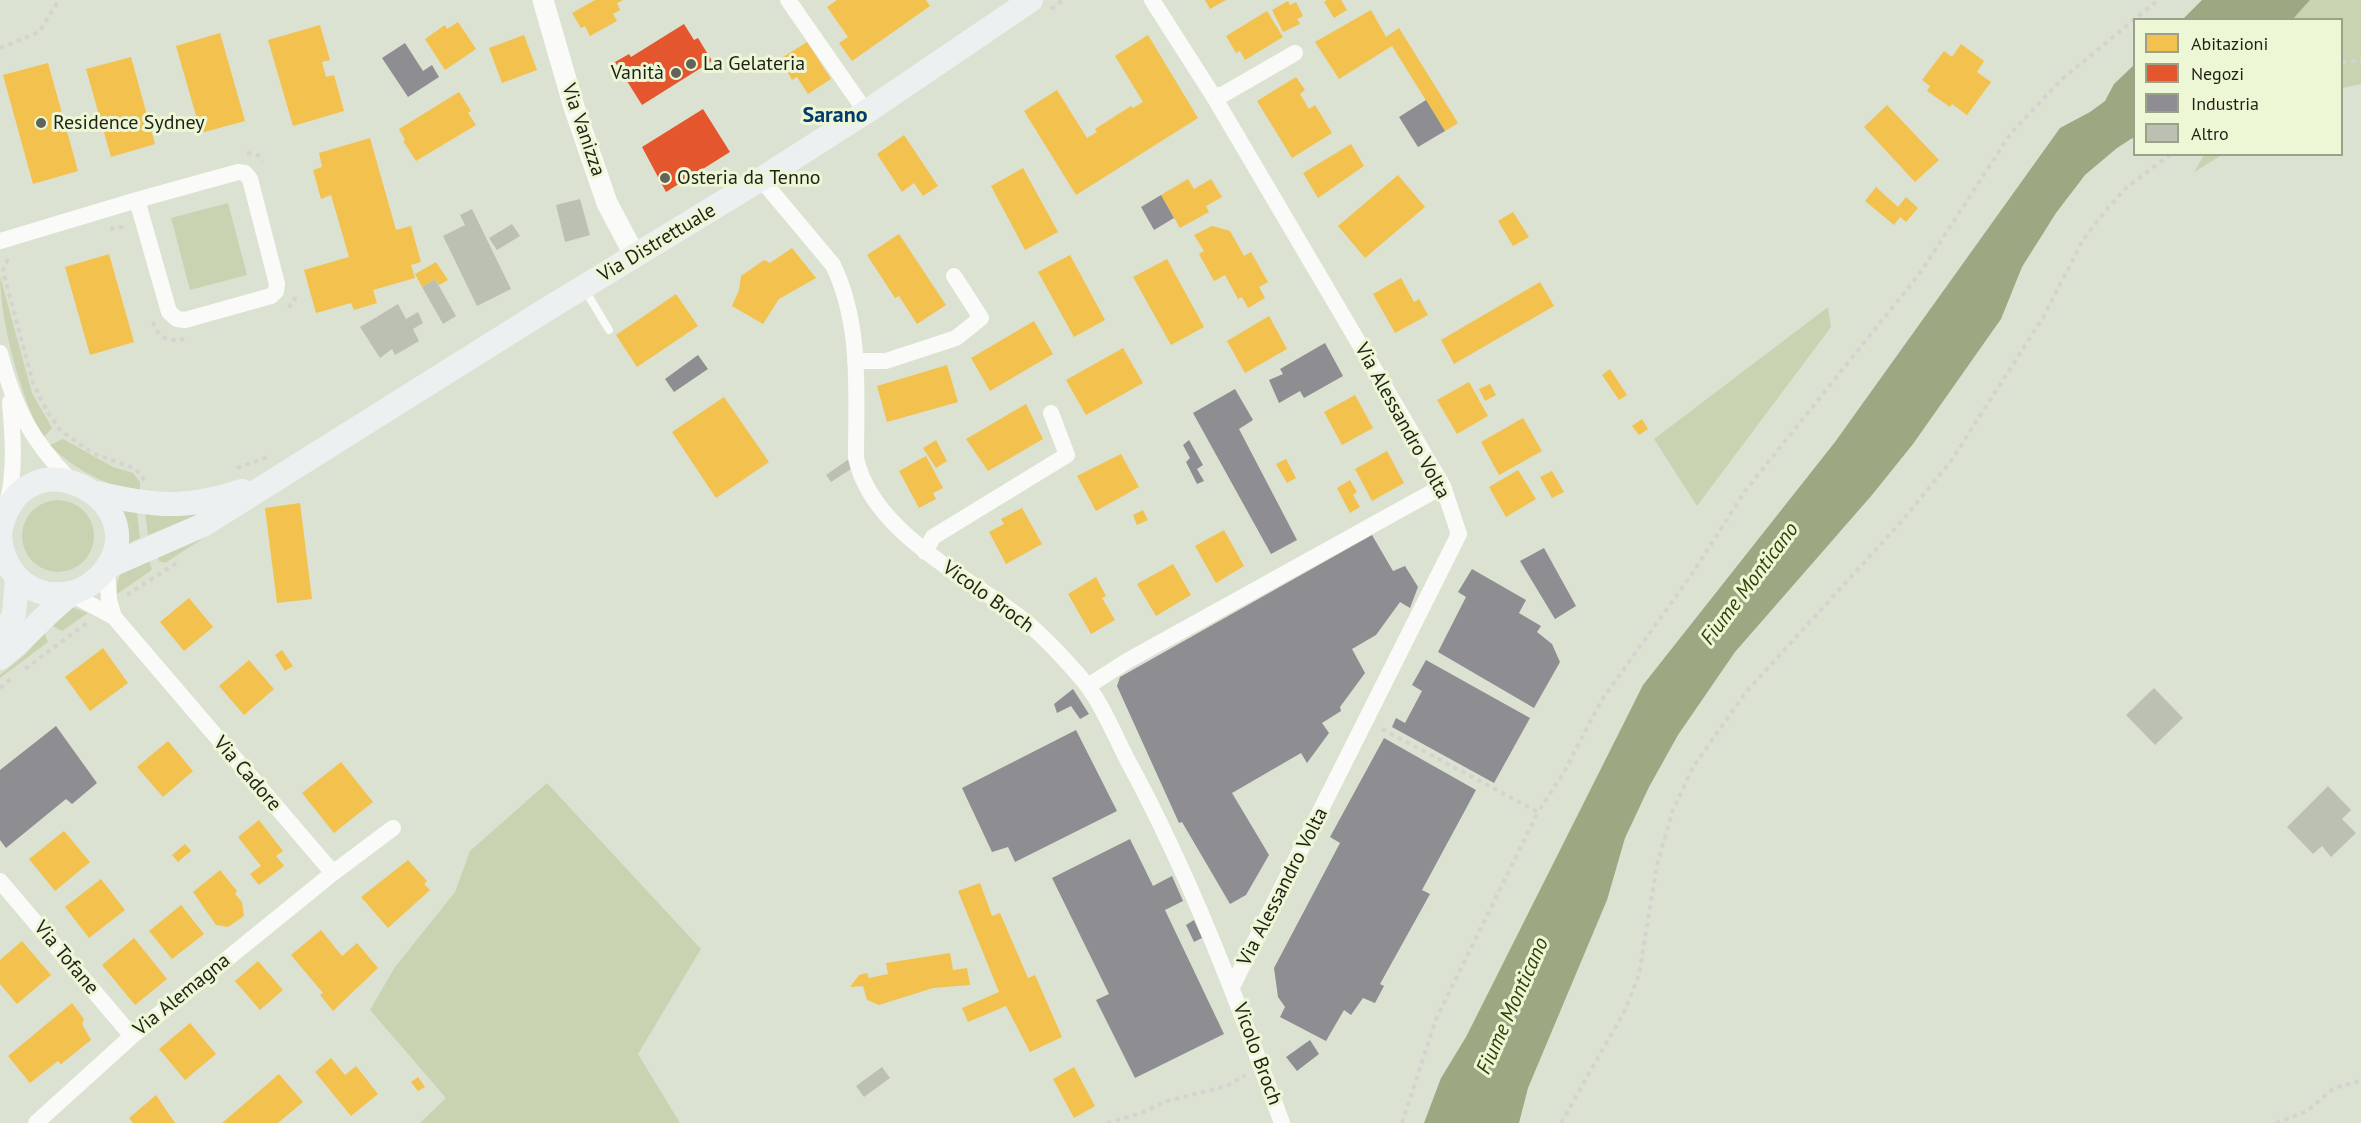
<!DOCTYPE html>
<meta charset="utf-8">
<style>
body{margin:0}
#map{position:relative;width:2361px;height:1123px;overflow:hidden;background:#dce2d1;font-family:"PT Sans",sans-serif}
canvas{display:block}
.legend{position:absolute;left:2133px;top:18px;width:210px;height:138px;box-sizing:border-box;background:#edf7d6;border:2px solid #9aa289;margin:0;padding:8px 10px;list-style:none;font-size:18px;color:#1e2216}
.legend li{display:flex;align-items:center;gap:12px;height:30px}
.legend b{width:30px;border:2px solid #9aa289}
</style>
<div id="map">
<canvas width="2361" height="1123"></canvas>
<ul class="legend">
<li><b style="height:16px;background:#f2c14e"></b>Abitazioni</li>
<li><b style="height:16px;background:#e4572e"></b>Negozi</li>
<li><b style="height:16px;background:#8d8d92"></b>Industria</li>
<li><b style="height:16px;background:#bcc0b3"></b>Altro</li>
</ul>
</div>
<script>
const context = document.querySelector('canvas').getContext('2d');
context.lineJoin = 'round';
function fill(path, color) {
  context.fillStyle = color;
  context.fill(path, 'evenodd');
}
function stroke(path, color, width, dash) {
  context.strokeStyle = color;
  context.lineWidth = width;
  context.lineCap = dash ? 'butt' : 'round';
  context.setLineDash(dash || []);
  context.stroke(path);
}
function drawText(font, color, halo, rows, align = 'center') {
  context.font = font + ' "PT Sans",sans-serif';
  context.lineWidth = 6;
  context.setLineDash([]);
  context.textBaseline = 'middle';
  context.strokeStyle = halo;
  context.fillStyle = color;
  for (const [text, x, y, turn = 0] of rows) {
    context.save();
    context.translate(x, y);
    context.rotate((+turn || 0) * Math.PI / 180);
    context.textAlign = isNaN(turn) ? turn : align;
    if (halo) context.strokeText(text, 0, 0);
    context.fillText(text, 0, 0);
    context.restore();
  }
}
const green = new Path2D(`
 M2310,0H2361V84L2342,88V20L2293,19Z
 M2204,155H2222L2194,172Z
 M228,203L247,275L190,290L171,218Z
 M0,276L32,393L52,428L43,438C21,398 0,321 0,276Z
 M1828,307L1831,327L1697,506L1654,439Z
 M63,439L113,467L133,473L140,482V494C106,484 75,471 50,445Z
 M22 536a36 36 0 1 1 72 0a36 36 0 1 1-72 0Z
 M122,509L137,511L140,538L127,544Z
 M145,513L163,516L206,513L148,535Z
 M225,524L165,563L159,561L156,554Z
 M148,557L152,569L149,572L117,594C115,570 130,566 148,557Z
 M71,607L88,613L62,631L49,624Z
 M44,632L48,642L0,678V675L26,654Z
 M547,783L701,949L638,1054L680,1123H420L446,1098L370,1010L395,967L455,892L470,851Z`);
const water = new Path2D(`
 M2202,0H2310L2293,19H2183Z
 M2134,65V137L2117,148L2085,175L2056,213L2022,267L2001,319L1913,444L1872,495L1735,652L1678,735L1649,787L1625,838L1607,900L1528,1088L1519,1123H1424L1441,1078L1466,1037L1643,685L1835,442L2060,128L2090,112L2105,101L2114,84Z`);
const homes = new Path2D(`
 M595,0H623L617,3L620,10L613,14L617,21L590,36L585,26L581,28L572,13Z
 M837,0H926L930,6L852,61L839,43L848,37L827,7Z
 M1205,0H1226L1210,9Z
 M1327,0H1341L1347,10L1334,18L1324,2Z
 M1288,1L1290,5L1296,2L1303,16L1297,19L1300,24L1283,32L1272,10Z
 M1371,10L1386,37L1399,28L1458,123L1445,131L1392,46L1339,79L1315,42Z
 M1267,11L1283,37L1245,60L1240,51L1236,53L1226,36Z
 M458,22L476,49L445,70L425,39L445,25L447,29Z
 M320,25L330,60L322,62L326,77L334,75L344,111L293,126L268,40Z
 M220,33L245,121L201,133L176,46Z
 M524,35L537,70L502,83L489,48Z
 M1148,35L1198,118L1076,195L1024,111L1057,90L1087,138L1097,132L1095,129L1131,106L1133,108L1143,102L1115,56Z
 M807,42L831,79L808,94L797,77L792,80L780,59Z
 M1961,44L1984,61L1977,72L1991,82L1967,115L1952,104L1950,107L1927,91L1930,86L1922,80L1944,51L1952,57Z
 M131,57L155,144L111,157L86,69Z
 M48,63L78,171L33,184L3,75Z
 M1296,77L1305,90L1300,94L1309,109L1315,105L1332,133L1292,158L1257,101Z
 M459,92L471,111L468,113L476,125L416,161L403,141L405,140L399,129Z
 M1887,105L1939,160L1915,182L1864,127Z
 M904,135L938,186L923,196L914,183L902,192L877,154Z
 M370,138L396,230L411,226L421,262L411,265L415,278L373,290L377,303L354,310L351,303L316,313L304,270L349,257L331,195L321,199L313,170L322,167L319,153Z
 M1351,144L1364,166L1318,198L1303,173Z
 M1023,168L1058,232L1025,250L991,186Z
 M1398,175L1425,207L1365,258L1338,226Z
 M1188,179L1194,189L1211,179L1222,197L1206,206L1209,212L1180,228L1161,195Z
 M1876,187L1898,207L1906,197L1918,208L1906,222L1900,217L1894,225L1865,201Z
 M1513,212L1529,237L1513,246L1498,221Z
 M1212,226L1230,231L1244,256L1251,252L1268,282L1259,287L1265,298L1248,308L1242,297L1238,299L1225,275L1214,281L1199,254L1204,251L1194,235Z
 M899,234L946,305L917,324L899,296L895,298L867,255Z
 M792,248L816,278L779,299L763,324L732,306L739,290L741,276L764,260L770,263Z
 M109,254L134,342L90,355L65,267Z
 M1070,255L1105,320L1074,337L1038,272Z
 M1167,259L1204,327L1171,345L1133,277Z
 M436,262L448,280L439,285L435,279L422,287L415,274Z
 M1401,278L1414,302L1419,299L1428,315L1395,333L1373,294Z
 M1540,282L1554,306L1454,364L1441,340Z
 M676,294L698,326L637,367L616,335Z
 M1269,316L1287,349L1245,373L1227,341Z
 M1034,321L1053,354L990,391L971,358Z
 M1123,348L1143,383L1086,415L1066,380Z
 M947,365L958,402L887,422L877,386Z
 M1610,369L1627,395L1619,400L1602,375Z
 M1469,382L1488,416L1457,434L1437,400Z
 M1490,384L1496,395L1485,401L1479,389Z
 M1355,395L1373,428L1342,445L1324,412Z
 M724,397L769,462L716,498L672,432Z
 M1026,404L1043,439L988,471L966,439Z
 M1523,418L1542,451L1499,475L1481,442Z
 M1642,419L1648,429L1639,435L1632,426Z
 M936,440L947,461L936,468L923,448Z
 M1387,451L1404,483L1372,501L1355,469Z
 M1121,454L1139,487L1096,511L1077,476Z
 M926,456L943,488L933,493L936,499L919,508L899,471Z
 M1286,459L1296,478L1287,483L1276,464Z
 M1518,470L1536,499L1506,517L1489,487Z
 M1552,471L1564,492L1552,498L1540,477Z
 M1350,480L1357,492L1353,495L1360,507L1350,513L1337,488Z
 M300,503L312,599L277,603L265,508Z
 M1022,508L1042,544L1006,564L989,532L1004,524L1001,519Z
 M1143,510L1148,520L1137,525L1133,515Z
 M1224,530L1244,566L1216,583L1195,546Z
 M1173,564L1191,595L1156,616L1137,584Z
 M1096,577L1106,596L1102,598L1115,620L1091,634L1068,594Z
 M189,598L213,627L184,651L160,622Z
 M103,648L128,683L90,711L65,677Z
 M282,650L293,666L285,671L275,655Z
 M249,660L274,689L244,715L219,686Z
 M168,741L193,771L163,797L137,767Z
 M341,762L373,802L334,833L302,793Z
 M259,820L283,851L276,856L284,866L259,885L250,874L261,866L238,837Z
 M64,831L90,862L55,891L29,859Z
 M185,844L191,851L178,862L172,855Z
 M408,860L427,881L424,884L430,890L388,928L361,897Z
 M220,870L237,891L235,894L242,902L244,916L228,927L216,925L193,892Z
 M101,879L125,910L89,938L65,907Z
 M980,883L992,916L1000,913L1028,978L1035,975L1062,1037L1030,1052L1006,1006L968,1022L962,1008L999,992L958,891Z
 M181,905L204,934L172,959L149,931Z
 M321,930L342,956L357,943L378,968L333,1011L320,995L323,993L291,955Z
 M134,938L167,979L135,1005L102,965Z
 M22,941L51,975L17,1004L0,984V960Z
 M950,953L953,970L967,968L970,985L933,988L879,1005L867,1000L863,986L850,987L859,975L867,973L869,978L888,974L886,963Z
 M258,961L283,990L260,1010L235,981Z
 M72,1003L84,1019L82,1024L91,1040L61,1064L58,1061L30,1083L8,1056Z
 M190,1023L216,1054L185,1080L159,1049Z
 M331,1058L345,1075L356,1066L378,1094L351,1116L315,1072Z
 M1074,1067L1095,1106L1074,1118L1053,1079Z
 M279,1074L303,1102L278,1123H222Z
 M418,1077L425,1087L418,1091L411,1082Z
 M156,1095L175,1123H133L129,1118Z`);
const shops = new Path2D(`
 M684,24L694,40L698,38L712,61L642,105L615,62L629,54L631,57Z
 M703,109L730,152L666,192L642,147Z`);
const industry = new Path2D(`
 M405,43L423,71L432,65L439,77L408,97L382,58Z
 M1426,100L1445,131L1418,147L1399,117Z
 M1161,195L1174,218L1154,230L1141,207Z
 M1325,343L1343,376L1304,398L1300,391L1279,403L1269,380L1283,374L1280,369Z
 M698,355L708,369L674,392L665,379Z
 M1235,389L1253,420L1239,429L1297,540L1271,554L1193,413Z
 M1189,440L1203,465L1197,469L1204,481L1197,484L1186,462L1190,458L1183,445Z
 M1372,535L1393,571L1405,566L1418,587L1410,608L1400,602L1376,635L1352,649L1365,673L1340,707L1341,711L1322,723L1329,733L1307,763L1301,753L1232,793L1269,855L1246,895L1230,904L1182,822L1179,823L1117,686L1120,677Z
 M1544,548L1576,606L1555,619L1520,561Z
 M1472,569L1526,600L1519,613L1541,626L1537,632L1552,644L1560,662L1534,708L1438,652L1466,597L1458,592Z
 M1426,660L1530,718L1494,783L1392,727L1396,718L1405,723L1422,691L1412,685Z
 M1073,689L1089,714L1080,719L1071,706L1057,713L1054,704Z
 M56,726L97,783L72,804L66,799L6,848L0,840V770Z
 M1076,730L1117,811L1015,862L1008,847L992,852L962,788Z
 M1384,738L1476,790L1422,890L1430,894L1380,984L1384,986L1375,1003L1363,998L1351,1015L1344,1010L1326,1041L1280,1017L1285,1007L1278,997L1274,968L1340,843L1330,837Z
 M1130,839L1153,886L1172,876L1183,901L1165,910L1224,1034L1135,1078L1096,1000L1109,994L1052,878Z
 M1194,920L1202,938L1194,942L1186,925Z
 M1310,1040L1319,1054L1297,1071L1286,1057Z`);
const building = new Path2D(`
 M580,199L590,235L565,242L556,205Z
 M472,209L511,289L477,306L443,236L465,225L460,215Z
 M512,224L520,236L497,250L489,238Z
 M435,279L456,316L443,324L422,287Z
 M398,304L406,319L418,312L423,323L413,329L419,341L395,355L392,349L380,358L360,327Z
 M849,459L854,467L831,482L826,475Z
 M2154,688L2183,718L2155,745L2126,715Z
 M2328,786L2351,810L2342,819L2356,833L2331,857L2322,846L2313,854L2287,827Z
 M882,1067L890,1078L864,1097L856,1086Z`);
const path = new Path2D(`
 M1051,9L1063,0
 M0,48L39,32L59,0
 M2342,62L2361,61
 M247,153L258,155L262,162
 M110,229L121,227L126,230
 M8,259L3,271L33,383L47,411L60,430L92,453L136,469L145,481
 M288,307L294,303L296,294
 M153,322C157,337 169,343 184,339
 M237,468L270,456
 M127,595L178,562
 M25,669L88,622
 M0,688L14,677
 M1382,729L1538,812L1564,772L1601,701L1692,574L1745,491L1920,273L2011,133L2062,79L2158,0
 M1107,1123L1141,1113L1167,1101L1227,1086L1245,1075
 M1402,1123L1436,1019L1538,812
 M1561,1123L1625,1010L1639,975L1657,865L1673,810L1693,767L1746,692L1901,522L1951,461L2044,316L2083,240L2106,210L2126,188L2171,154
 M2276,1123L2307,1111L2334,1088L2361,1081`);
const service = new Path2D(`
 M585,290L609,330`);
const minor = new Path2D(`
 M788,0L866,112
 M1152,0L1214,97L1443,486L1459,534L1232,987
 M1214,97L1224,94L1295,53
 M238,172L245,173L250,179L277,284L276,291L271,296L185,320L177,319L169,312L137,200Z
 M761,179L833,265C862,325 856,393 856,458C872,532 965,575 1021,618C1043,635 1063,657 1082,679C1101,701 1114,734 1128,761C1191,877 1237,1000 1282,1123
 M0,241L137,200
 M0,353C14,407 31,440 70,480
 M855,361H886L956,338L981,318L954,276
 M6,508C16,473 13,438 10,402
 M925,552L933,537L1067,455L1051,413
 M71,594L114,617L109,600L107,567
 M114,617L333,873L393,828
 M1088,686L1127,661L1443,486
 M0,881L132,1036
 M36,1123L132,1036L333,873`);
const tertiary = new Path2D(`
 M543,0L574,107L607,203L635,256`);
const secondary = new Path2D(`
 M96,493C153,506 185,510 242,491
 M0,532C22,427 158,501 105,570C94,584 80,593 62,594C26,597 2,569 0,535
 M107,567L203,525L544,311L761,179L866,112L1031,0
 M0,644L14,614L17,579
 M0,658C26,639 45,613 71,594`);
const markers = [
 [691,64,6,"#606557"],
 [676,73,6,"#606557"],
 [41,123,6,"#606557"],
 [665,178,6,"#606557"]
];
const poiNames = [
 ["La Gelateria",703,64],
 ["Vanità",664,73,"right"],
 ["Residence Sydney",53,123],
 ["Osteria da Tenno",677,178]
];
const streetNames = [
 ["Via Vanizza",583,130,71],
 ["Via Distrettuale",657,243,-31],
 ["Via Alessandro Volta",1402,421,61],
 ["Vicolo Broch",988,597,36],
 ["Via Cadore",247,774,49],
 ["Via Alessandro Volta",1283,887,-63],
 ["Via Tofane",66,958,50],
 ["Via Alemagna",182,995,-39],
 ["Vicolo Broch",1257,1054,70]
];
const waterNames = [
 ["Fiume Monticano",1750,584,-53],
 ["Fiume Monticano",1513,1006,-66]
];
const quarterNames = [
 ["Sarano",835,116]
];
fill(green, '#c9d3b2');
fill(water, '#9ca882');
fill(homes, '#f2c14e');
fill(shops, '#e4572e');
fill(industry, '#8d8d92');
fill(building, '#bcc0b3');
stroke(path, '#d3d4cf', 4, [4.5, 4.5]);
stroke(service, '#fafbf8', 8);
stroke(minor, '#fafbf8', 16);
stroke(tertiary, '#fafbf8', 21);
stroke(secondary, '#edf0f0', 24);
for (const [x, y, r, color] of markers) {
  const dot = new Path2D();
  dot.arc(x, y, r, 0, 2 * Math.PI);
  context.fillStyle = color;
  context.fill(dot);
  stroke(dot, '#edf7d6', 2);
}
drawText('20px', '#1e2216', '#edf7d6', poiNames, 'left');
drawText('20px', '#1e2216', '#edf7d6', streetNames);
drawText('italic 21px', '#334006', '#edf7d6', waterNames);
drawText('bold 22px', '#033b6c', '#edf7d6', quarterNames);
</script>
